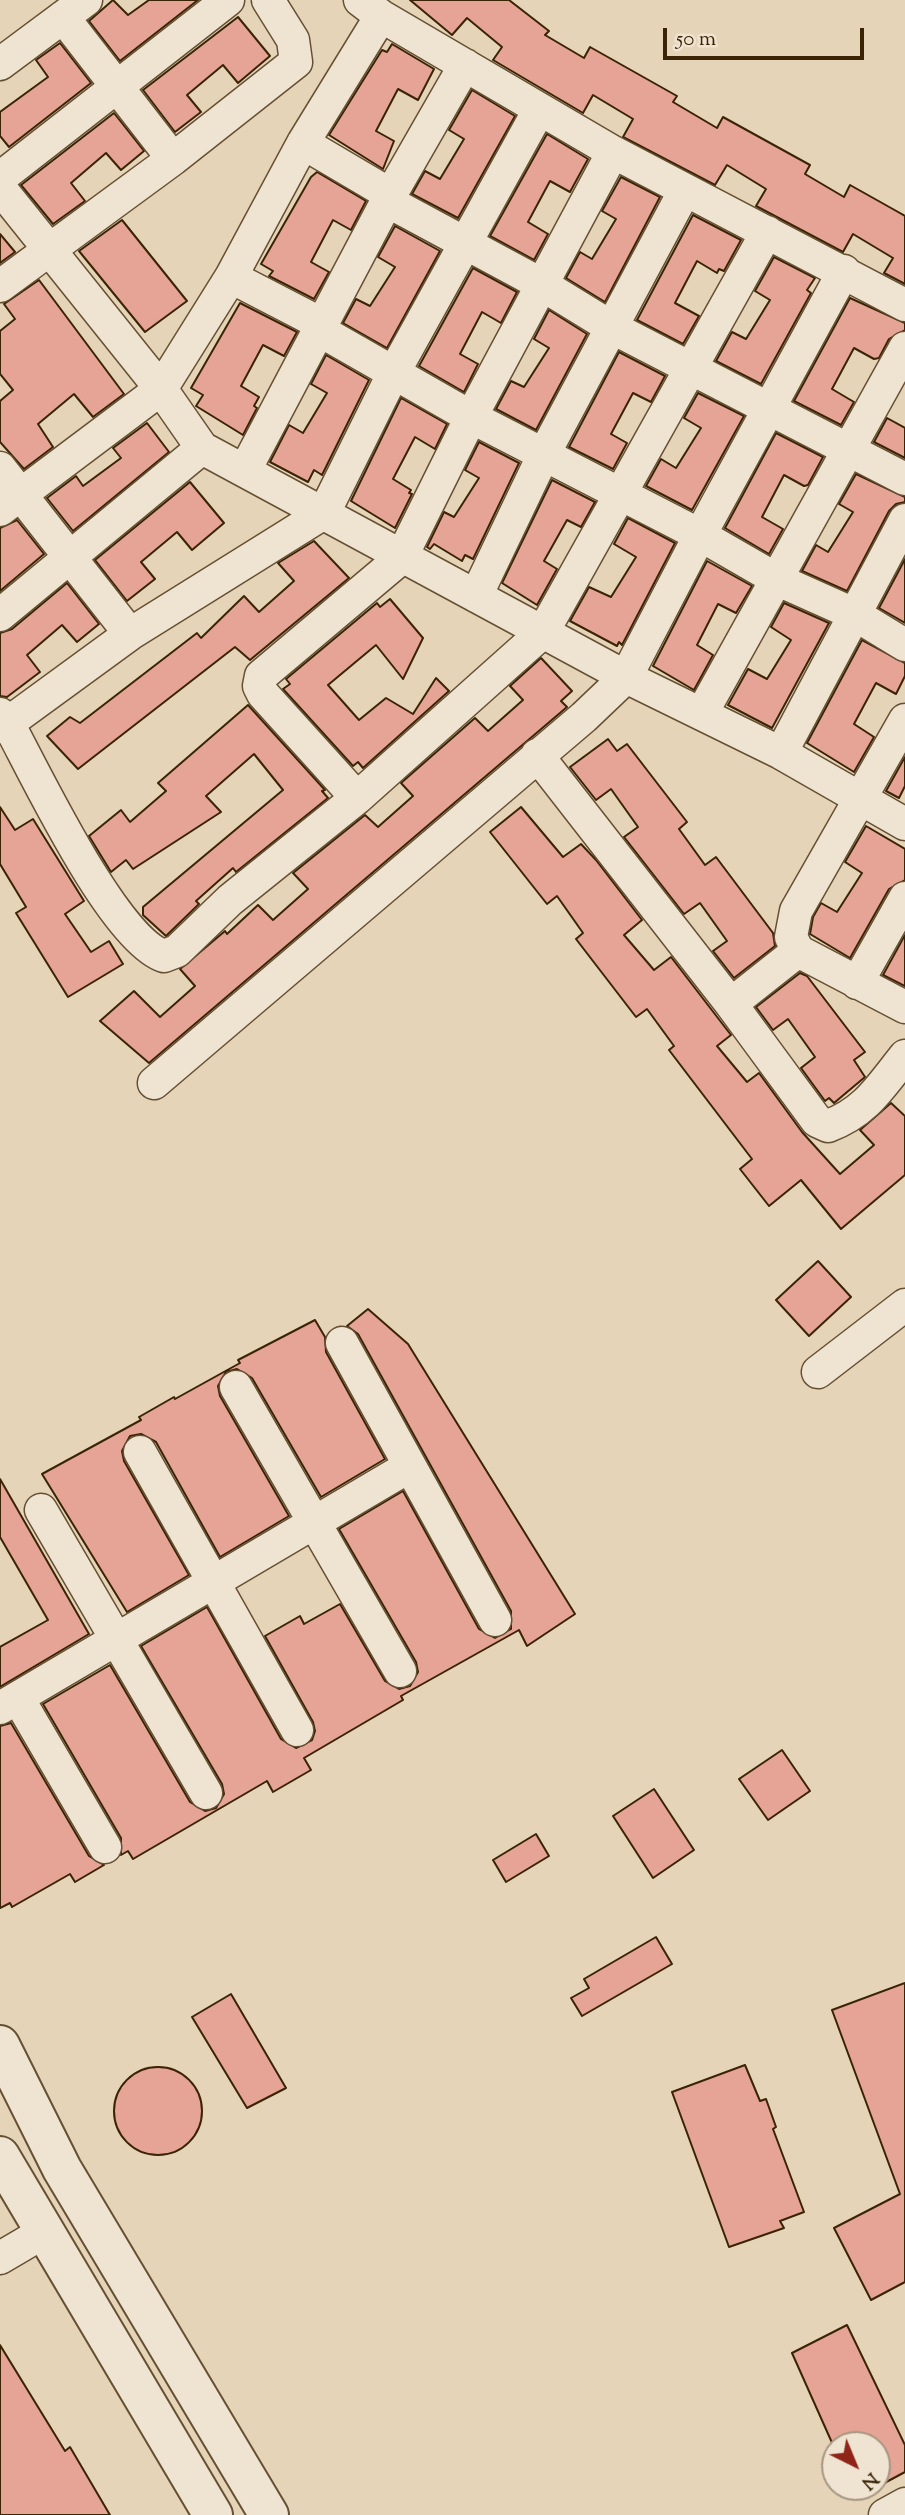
<!DOCTYPE html>
<style>
body{margin:0}
#map{position:relative;width:905px;height:2515px;overflow:hidden;background:#e6d4b9;font-family:"Sorts Mill Goudy",serif}
canvas{display:block}
.north{position:absolute;left:821px;top:2431px;width:70px;height:70px;box-sizing:border-box;background:#efe3d2;border:2px solid #a79780;border-radius:50%;rotate:137deg;font-size:19px;font-weight:700;line-height:28px;text-align:center;color:#3b2405}
.north::after{content:'';display:block;margin:auto;width:24px;height:32px;background:#8f2418;clip-path:polygon(50% 0,100% 100%,50% 72%,0 100%)}
.scale{position:absolute;left:663px;top:28px;width:201px;height:32px;box-sizing:border-box;border:4px solid #3b2405;border-top:0;padding-left:9px;font-size:21px;line-height:24px;white-space:nowrap;color:#3b2405;-webkit-text-stroke:5px #efe3d2;paint-order:stroke}
</style>
<div id="map">
<canvas width="905" height="2515"></canvas>
<div class="north">N</div>
<div class="scale">50 m</div>
</div>
<script>
const context = document.querySelector('canvas').getContext('2d');
context.lineJoin = 'round';
function fill(path, color) {
  context.fillStyle = color;
  context.fill(path, 'evenodd');
}
function stroke(path, color, width, dash) {
  context.strokeStyle = color;
  context.lineWidth = width;
  context.lineCap = dash ? 'butt' : 'round';
  context.setLineDash(dash || []);
  context.stroke(path);
}
const building = new Path2D(`
 M113,0L128,15L149,0H198L120,61L89,21Z
 M410,0H509L549,31L545,35L584,58L590,47L677,96L673,102L717,128L723,117L810,165L805,174L844,197L850,185L891,208L905,216V284L884,273L893,258L853,234L843,252L756,206L766,189L727,165L715,185L623,137L633,119L593,95L583,113L493,60L502,47L467,18L452,35Z
 M238,17L270,56L238,83L223,65L187,95L201,112L175,132L143,90Z
 M60,43L91,83L9,147L0,136V112L48,77L36,60Z
 M392,44L434,69L418,100L398,89L376,131L394,141L383,169L329,135L382,50L387,52Z
 M472,90L515,116L458,218L412,194L425,171L440,179L464,139L449,130Z
 M114,113L144,151L121,170L106,153L71,183L85,201L53,224L21,185Z
 M547,134L588,159L570,192L550,181L528,222L548,234L534,260L490,236Z
 M317,172L366,201L351,230L333,220L311,262L329,272L314,299L269,276L273,271L261,264L311,177Z
 M621,177L660,197L605,302L566,278L580,252L592,259L616,219L602,211Z
 M693,215L741,240L724,271L719,269L717,273L697,261L675,303L699,316L683,344L637,320Z
 M122,220L187,301L145,332L79,251Z
 M395,226L440,251L387,348L343,323L356,299L370,306L395,267L378,257Z
 M0,234L15,252L0,263Z
 M774,257L815,278L807,290L811,293L761,384L716,361L732,332L746,339L770,300L755,291Z
 M473,268L517,292L501,323L482,312L460,354L478,364L464,392L419,366Z
 M39,280L124,394L93,417L74,394L38,424L53,447L24,469L0,442V401L13,390L0,374V331L15,319L4,304Z
 M850,298L905,323V330L889,339L879,358L874,359L854,348L832,389L854,402L841,425L794,401Z
 M240,303L297,332L284,356L263,345L241,386L259,397L254,406L257,408L243,435L196,406L203,395L191,388Z
 M549,310L587,334L536,430L496,409L511,381L524,387L549,348L534,339Z
 M619,352L665,376L651,402L633,393L611,434L627,443L613,469L569,447Z
 M326,355L369,380L322,475L314,470L308,482L270,462L289,425L303,433L327,393L311,384Z
 M698,393L744,416L692,510L646,486L661,459L676,468L701,428L684,418Z
 M401,398L447,424L435,449L415,437L393,479L411,490L409,493L412,494L395,528L351,501Z
 M887,418L905,428V458L874,442Z
 M147,423L169,452L73,531L47,498L76,476L83,486L121,458L113,448Z
 M776,433L823,457L808,485L804,486L784,475L762,517L783,529L769,554L725,528Z
 M479,442L519,463L473,559L465,555L462,561L434,544L430,549L427,547L444,512L454,517L479,478L465,470Z
 M856,474L905,497V502L896,504L889,511L847,591L802,571L816,545L828,552L853,512L839,504Z
 M552,480L595,502L581,527L567,520L544,561L557,569L537,605L502,583Z
 M190,482L224,523L192,550L177,532L141,562L155,579L127,601L95,560Z
 M628,518L675,543L622,645L619,642L617,646L570,621L589,587L611,597L636,557L614,544Z
 M17,520L44,554L0,591V528Z
 M314,541L349,578L250,660L235,647L78,769L47,736L70,717L80,723L197,633L201,638L244,596L259,612L294,581L278,563Z
 M905,559V623L879,608Z
 M707,561L752,586L736,613L718,604L697,645L713,655L694,690L653,666Z
 M67,583L99,624L77,642L62,625L27,655L40,672L7,697L0,696V633L12,629Z
 M390,599L423,638L403,679L376,645L328,685L359,720L386,698L413,714L436,678L449,691L363,768L358,762L353,766L283,689L290,684L286,679L377,603L380,607Z
 M784,603L829,623L772,728L728,705L748,669L767,679L791,640L771,627Z
 M862,640L905,663V676L896,694L876,683L854,724L874,737L854,772L807,743Z
 M541,658L572,691L561,701L567,707L149,1063L100,1021L134,991L160,1017L195,986L180,969L225,931L227,934L258,905L273,920L308,889L293,873L365,815L378,827L413,796L401,783L475,718L488,731L523,700L510,686Z
 M248,705L325,790L322,791L328,798L236,872L233,868L196,901L199,904L166,936L143,915V907L283,790L254,754L206,796L221,812L133,869L126,860L111,872L89,836L121,810L130,822L166,791L158,783Z
 M608,739L617,751L627,744L687,822L679,829L705,865L716,857L773,933L775,946L734,978L713,951L727,941L700,903L684,914L624,837L638,827L611,789L596,800L570,767Z
 M905,757V786L899,798L886,791Z
 M0,807L15,830L33,819L84,901L65,914L91,952L109,941L123,964L68,997L16,913L26,907L0,864Z
 M521,807L563,857L581,844L596,860L642,920L624,935L654,970L671,957L731,1035L717,1046L747,1082L759,1073L802,1132L840,1174L874,1145L860,1130L891,1103L905,1116V1175L841,1229L801,1180L769,1206L740,1169L752,1159L669,1050L674,1046L647,1009L636,1017L576,939L583,933L557,896L547,904L490,832Z
 M866,826L905,849V880L889,889L850,958L810,934L813,917L821,903L837,912L862,873L845,862Z
 M905,935V986L883,975Z
 M800,973L807,976L865,1052L854,1060L865,1077L834,1103L829,1098L825,1101L801,1068L815,1057L788,1019L773,1030L756,1007Z
 M818,1261L851,1297L809,1336L776,1300Z
 M368,1309L408,1344L575,1614L527,1646L519,1630L401,1696L403,1700L304,1758L311,1770L273,1792L267,1781L133,1859L128,1851L121,1855V1838L43,1704L110,1665L190,1802L205,1811L216,1808L224,1794L222,1784L141,1646L207,1607L281,1739L296,1748L312,1740L315,1731L313,1722L265,1636L300,1616L304,1624L340,1604L385,1681L399,1689L410,1686L418,1672L416,1662L339,1529L403,1491L479,1629L495,1638L511,1629V1611L358,1334L347,1326Z
 M315,1320L325,1337L326,1352L385,1459L321,1497L252,1378L237,1369L226,1372L218,1386L220,1396L289,1516L220,1557L156,1442L141,1434L130,1436L122,1451L124,1461L189,1575L127,1612L42,1474L141,1420L139,1417L174,1397L175,1399L240,1363L238,1360Z
 M0,1479L89,1634L0,1687V1647L48,1620L0,1537Z
 M11,1723L89,1856L104,1865L75,1882L70,1874L12,1907L10,1903L0,1908V1726Z
 M782,1750L810,1791L768,1820L739,1779Z
 M654,1789L694,1850L653,1878L613,1816Z
 M536,1834L549,1856L506,1882L493,1860Z
 M656,1937L672,1964L582,2016L571,1998L589,1988L584,1979Z
 M905,1983V2282L871,2300L834,2228L900,2194L832,2010Z
 M231,1994L286,2088L247,2108L192,2017Z
 M745,2065L760,2101L766,2099L776,2127L773,2129L804,2212L780,2221L784,2228L729,2247L672,2092Z
 M114 2111a44 44 0 1 1 88 0a44 44 0 1 1-88 0Z
 M847,2325L905,2445V2472L877,2487V2445H833L792,2353Z
 M0,2345L65,2451L70,2447L110,2515H0Z`);
const minor = new Path2D(`
 M360,0L381,16L613,152L905,305
 M63,17L173,159
 M0,64L86,0
 M303,143L381,189L387,201L541,284L611,327L905,479
 M0,178L228,0
 M0,188L161,389L202,448L626,677L781,753L905,824
 M231,277L312,319L319,330L471,417L700,535L778,580L854,614L905,645
 M0,286L173,159L296,62L293,40L268,0
 M0,468L130,634
 M245,470L387,201L465,65
 M0,510L161,389L231,277L303,143L381,16
 M476,596L544,454L685,190
 M0,615L202,448
 M702,713L905,348
 M0,714L8,723L130,634L324,513L393,374L539,110
 M905,720L796,911L791,937L798,951L905,1007
 M0,727L8,723C35,773 114,940 164,956L177,951L230,900L357,798L543,632L767,232
 M781,753L905,520
 M537,755L731,1004L817,1121L828,1126C866,1112 880,1087 905,1056
 M357,798L263,694L259,686L261,676L401,558L471,417L613,152
 M857,983L905,898
 M731,1004L798,951
 M154,1083L584,717L626,677L700,535L844,271
 M342,1343L495,1620
 M818,1372L905,1305
 M236,1387L400,1671
 M140,1452L297,1730
 M41,1510L206,1793
 M18,1698L105,1847
 M0,1708L410,1466
 M0,2258L46,2231
 M885,2515L905,2504`);
const tertiary = new Path2D(`
 M0,2045L62,2169L269,2515
 M0,2156L213,2515`);
fill(building, '#e5a496');
stroke(building, '#3b2405', 2);
stroke(minor, '#665032', 35);
stroke(tertiary, '#665032', 42);
stroke(minor, '#efe3d2', 32);
stroke(tertiary, '#efe3d2', 38);
</script>
